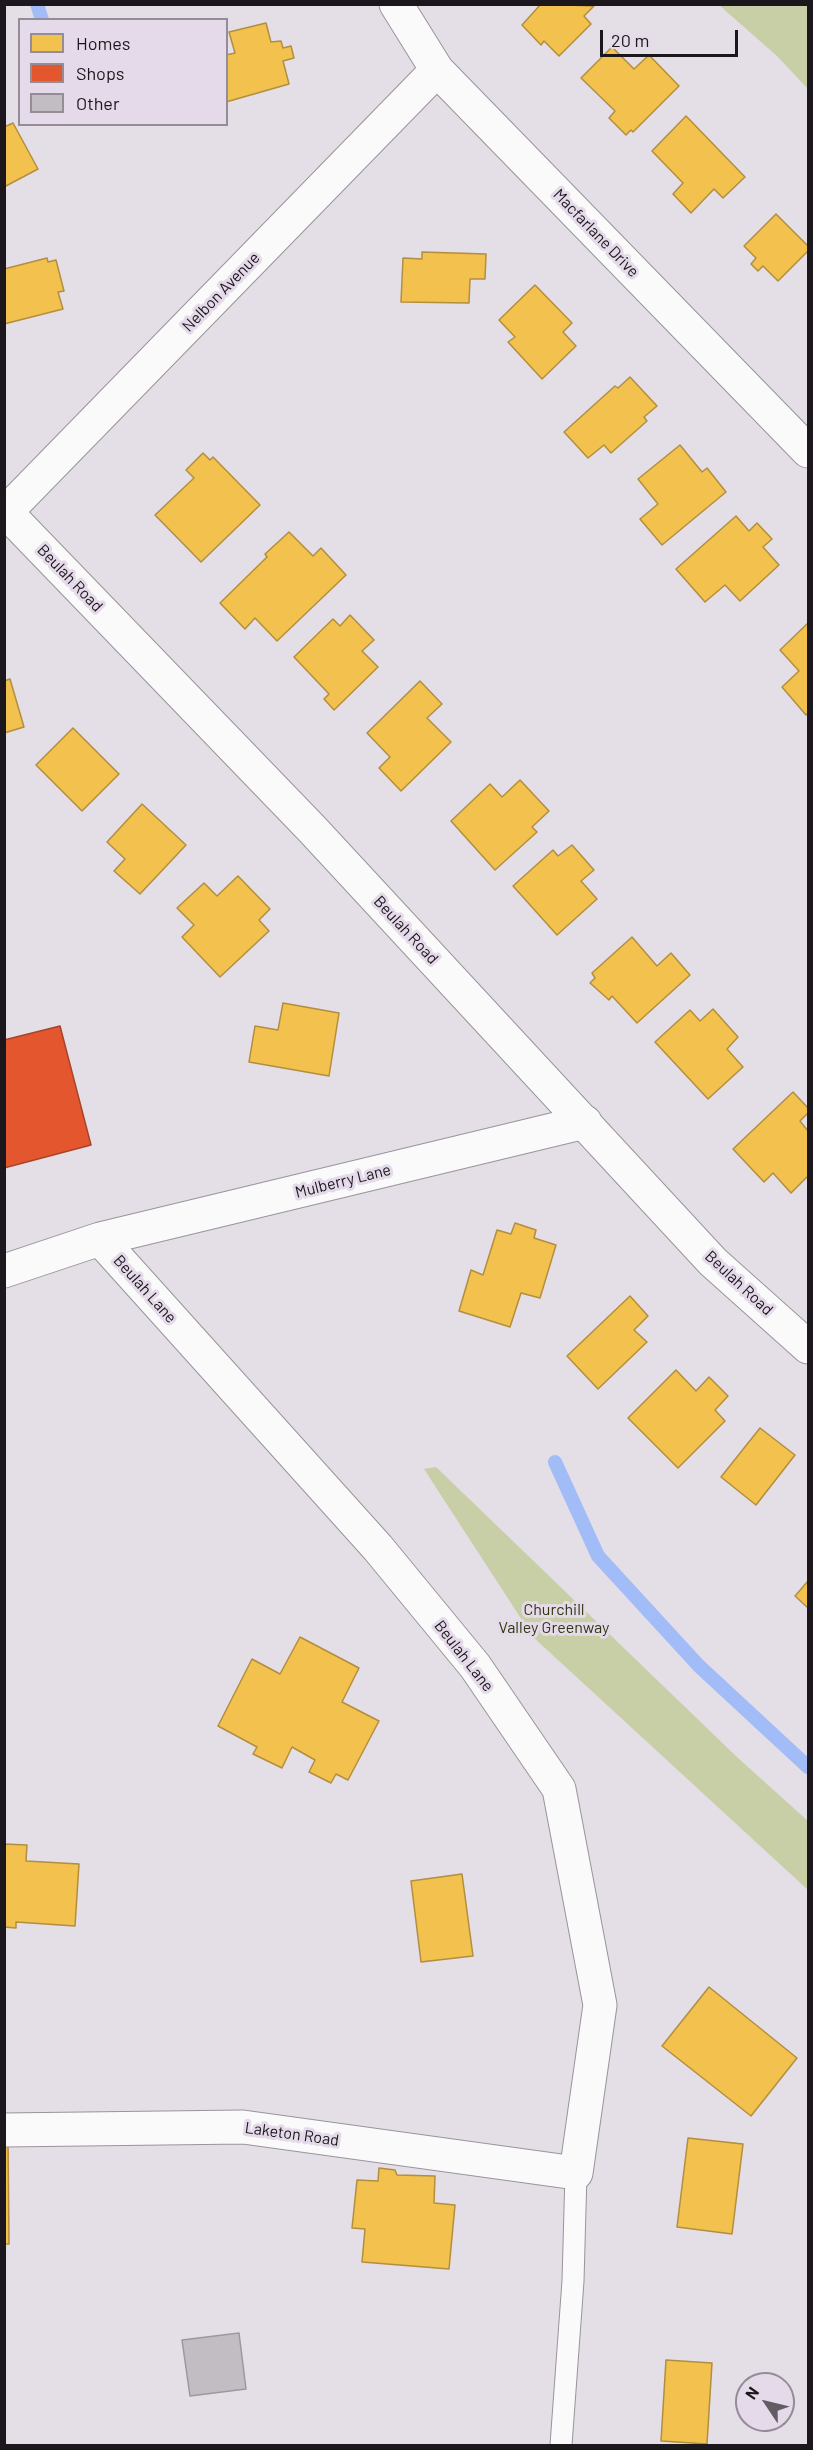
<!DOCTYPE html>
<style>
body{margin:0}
#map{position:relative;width:813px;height:2450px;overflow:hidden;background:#e4dee6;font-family:Barlow,sans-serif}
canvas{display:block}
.frame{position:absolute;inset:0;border:6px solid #1b171c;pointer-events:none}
.legend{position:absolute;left:18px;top:18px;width:210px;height:108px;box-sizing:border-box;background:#e5dae9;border:2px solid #948c97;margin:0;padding:8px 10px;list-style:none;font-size:18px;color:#1b171c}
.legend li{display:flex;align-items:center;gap:12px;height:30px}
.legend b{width:30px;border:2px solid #948c97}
.north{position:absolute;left:735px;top:2372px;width:60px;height:60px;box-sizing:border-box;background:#e5dae9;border:2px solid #948c97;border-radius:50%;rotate:305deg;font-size:16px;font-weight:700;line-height:24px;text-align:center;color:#1b171c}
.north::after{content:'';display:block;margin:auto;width:21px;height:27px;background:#615d63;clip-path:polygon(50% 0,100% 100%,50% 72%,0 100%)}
.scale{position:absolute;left:600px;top:30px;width:138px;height:27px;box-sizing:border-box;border:3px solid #1b171c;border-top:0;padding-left:8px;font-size:18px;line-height:21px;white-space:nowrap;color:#1b171c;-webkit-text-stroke:4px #e5dae9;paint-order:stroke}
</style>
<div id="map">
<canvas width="813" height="2450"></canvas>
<div class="frame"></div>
<ul class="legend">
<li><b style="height:16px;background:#f2c14e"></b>Homes</li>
<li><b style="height:16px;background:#e4572e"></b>Shops</li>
<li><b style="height:16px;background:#c1bdc3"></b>Other</li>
</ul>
<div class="north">N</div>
<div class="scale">20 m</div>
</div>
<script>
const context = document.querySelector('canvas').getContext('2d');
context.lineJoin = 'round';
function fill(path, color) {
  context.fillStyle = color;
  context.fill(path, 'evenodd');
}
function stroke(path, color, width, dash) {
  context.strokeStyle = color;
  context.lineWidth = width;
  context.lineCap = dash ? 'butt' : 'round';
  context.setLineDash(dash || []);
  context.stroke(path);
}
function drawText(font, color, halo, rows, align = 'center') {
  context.font = font + ' Barlow,sans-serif';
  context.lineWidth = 6;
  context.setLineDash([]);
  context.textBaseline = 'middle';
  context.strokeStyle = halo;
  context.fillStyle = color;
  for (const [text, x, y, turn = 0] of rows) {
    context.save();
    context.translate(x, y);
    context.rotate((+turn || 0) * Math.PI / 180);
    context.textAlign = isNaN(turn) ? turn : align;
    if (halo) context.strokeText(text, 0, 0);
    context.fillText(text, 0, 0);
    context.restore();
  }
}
const green = new Path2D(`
 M719,5H808V89L777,56Z
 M436,1467L738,1758L808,1821V1890L533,1637L424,1469Z`);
const homes = new Path2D(`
 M541,4L594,6L584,16L591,24L559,56L544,41L541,45L522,25Z
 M266,23L271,42L281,41L283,48L291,46L294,58L283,61L289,84L226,102V55L235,53L229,32Z
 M612,47L634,69L649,55L679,86L633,132L631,130L626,135L609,118L615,111L581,78Z
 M686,116L745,177L723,198L714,189L691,213L673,194L683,183L652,151Z
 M13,123L38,169L4,187V127Z
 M776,214L808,246V251L778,281L763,266L758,271L751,264L756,258L744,246Z
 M422,252L486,254L485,279H470L469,303L401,302L403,258L422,259Z
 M47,258L48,262L56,260L64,291L58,292L63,309L4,324V269Z
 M535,285L572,323L563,332L576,346L542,379L508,342L515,337L499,320Z
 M630,377L657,406L644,417L647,421L611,453L604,445L588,458L564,432L615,386L618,388Z
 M680,445L702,472L707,468L726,492L662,545L640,519L658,504L638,479Z
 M203,453L210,460L213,457L260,505L201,562L155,515L194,478L186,470Z
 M736,516L749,531L757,523L772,539L763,547L779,565L740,601L725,585L705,602L676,569Z
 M289,532L313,556L321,548L346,575L277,641L255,618L245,629L220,603L267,557L265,554Z
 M350,615L374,640L362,651L378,667L334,710L324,699L329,694L294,657L333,619L340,626Z
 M808,623V713L806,715L782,687L799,671L780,650Z
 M10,679L24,727L4,733V681Z
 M420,681L442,704L427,718L451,742L401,791L379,768L390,757L367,733Z
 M73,728L119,774L82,811L36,765Z
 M520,780L549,811L532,827L537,832L495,870L451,821L490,784L502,797Z
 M142,804L186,845L140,894L114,871L125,859L107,842Z
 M572,845L594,870L581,881L597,899L557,935L513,886L553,850L558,856Z
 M238,876L270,909L259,920L269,931L220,977L182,937L194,925L177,908L204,883L217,896Z
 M632,937L657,966L671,953L690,975L637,1023L612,996L609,1000L590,983L595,978L592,973Z
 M283,1003L339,1013L329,1076L249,1062L255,1026L278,1030Z
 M713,1009L738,1037L727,1049L743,1067L708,1099L655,1042L690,1010L700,1021Z
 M793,1092L808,1108V1113L800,1121L808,1131V1176L791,1193L773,1173L764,1182L733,1149Z
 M515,1223L536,1230L534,1238L556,1245L540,1298L521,1293L510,1327L459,1311L471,1270L483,1275L497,1230L511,1234Z
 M630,1296L648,1316L634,1330L647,1342L598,1389L567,1356Z
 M676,1370L696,1391L709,1377L728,1396L715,1410L725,1421L678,1468L628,1418Z
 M760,1428L795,1455L756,1505L721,1477Z
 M808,1581V1608L795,1596Z
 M300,1637L359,1668L342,1702L379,1721L348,1780L336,1774L331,1783L309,1772L315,1760L292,1747L282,1768L253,1754L257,1747L218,1726L252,1659L280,1674Z
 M4,1844L27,1845L26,1861L79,1864L75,1926L16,1922V1928L4,1927Z
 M462,1874L473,1956L421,1962L411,1881Z
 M709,1987L797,2058L751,2116L662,2046Z
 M688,2138L743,2144L732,2234L677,2227Z
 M4,2139H8L9,2244H4Z
 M379,2168L395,2170L397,2175L435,2176L434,2203L455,2205L449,2269L362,2262L365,2229L352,2228L357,2180L378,2181Z
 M666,2360L712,2363L707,2444L661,2441Z`);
const shops = new Path2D(`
 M60,1026L91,1145L4,1168V1040Z`);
const stream = new Path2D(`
 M37,4L42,20
 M555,1462L598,1556L699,1666L808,1767`);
const building = new Path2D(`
 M239,2333L246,2389L190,2396L182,2340Z`);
const lane = new Path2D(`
 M561,2445L573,2281L576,2173`);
const street = new Path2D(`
 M396,4L437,70L808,451
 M4,514L437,70
 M4,1271L100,1239L585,1122
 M4,2130L243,2127L576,2173L600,2005L559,1789L475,1666L378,1548L100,1239`);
const primary = new Path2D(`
 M4,510L312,829L713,1262L808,1347`);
const streetNames = [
 ["Macfarlane Drive",596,233,46],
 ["Nelbon Avenue",221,292,-46],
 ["Beulah Road",70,578,46],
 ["Beulah Road",406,930,47],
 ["Mulberry Lane",343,1181,-14],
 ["Beulah Road",739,1283,43],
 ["Beulah Lane",145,1289,48],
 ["Beulah Lane",464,1656,52],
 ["Laketon Road",292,2134,8]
];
const parkNames = [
 ["Churchill",554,1610],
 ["Valley Greenway",554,1628]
];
fill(green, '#c8cfa6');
fill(homes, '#f2c14e');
stroke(homes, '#b28e3f', 1.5);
fill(shops, '#e4572e');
stroke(shops, '#a84429', 1.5);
stroke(stream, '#a1bcf7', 14);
fill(building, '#c1bdc3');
stroke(building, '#9d989e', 1.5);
stroke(lane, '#99949a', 23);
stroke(street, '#99949a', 35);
stroke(primary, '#99949a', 35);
stroke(lane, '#fbfafb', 21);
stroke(street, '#fbfafb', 33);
stroke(primary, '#fbfafb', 33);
drawText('16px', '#1b171c', '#e5dae9', streetNames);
drawText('16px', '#2f370e', '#e5dae9', parkNames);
</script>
